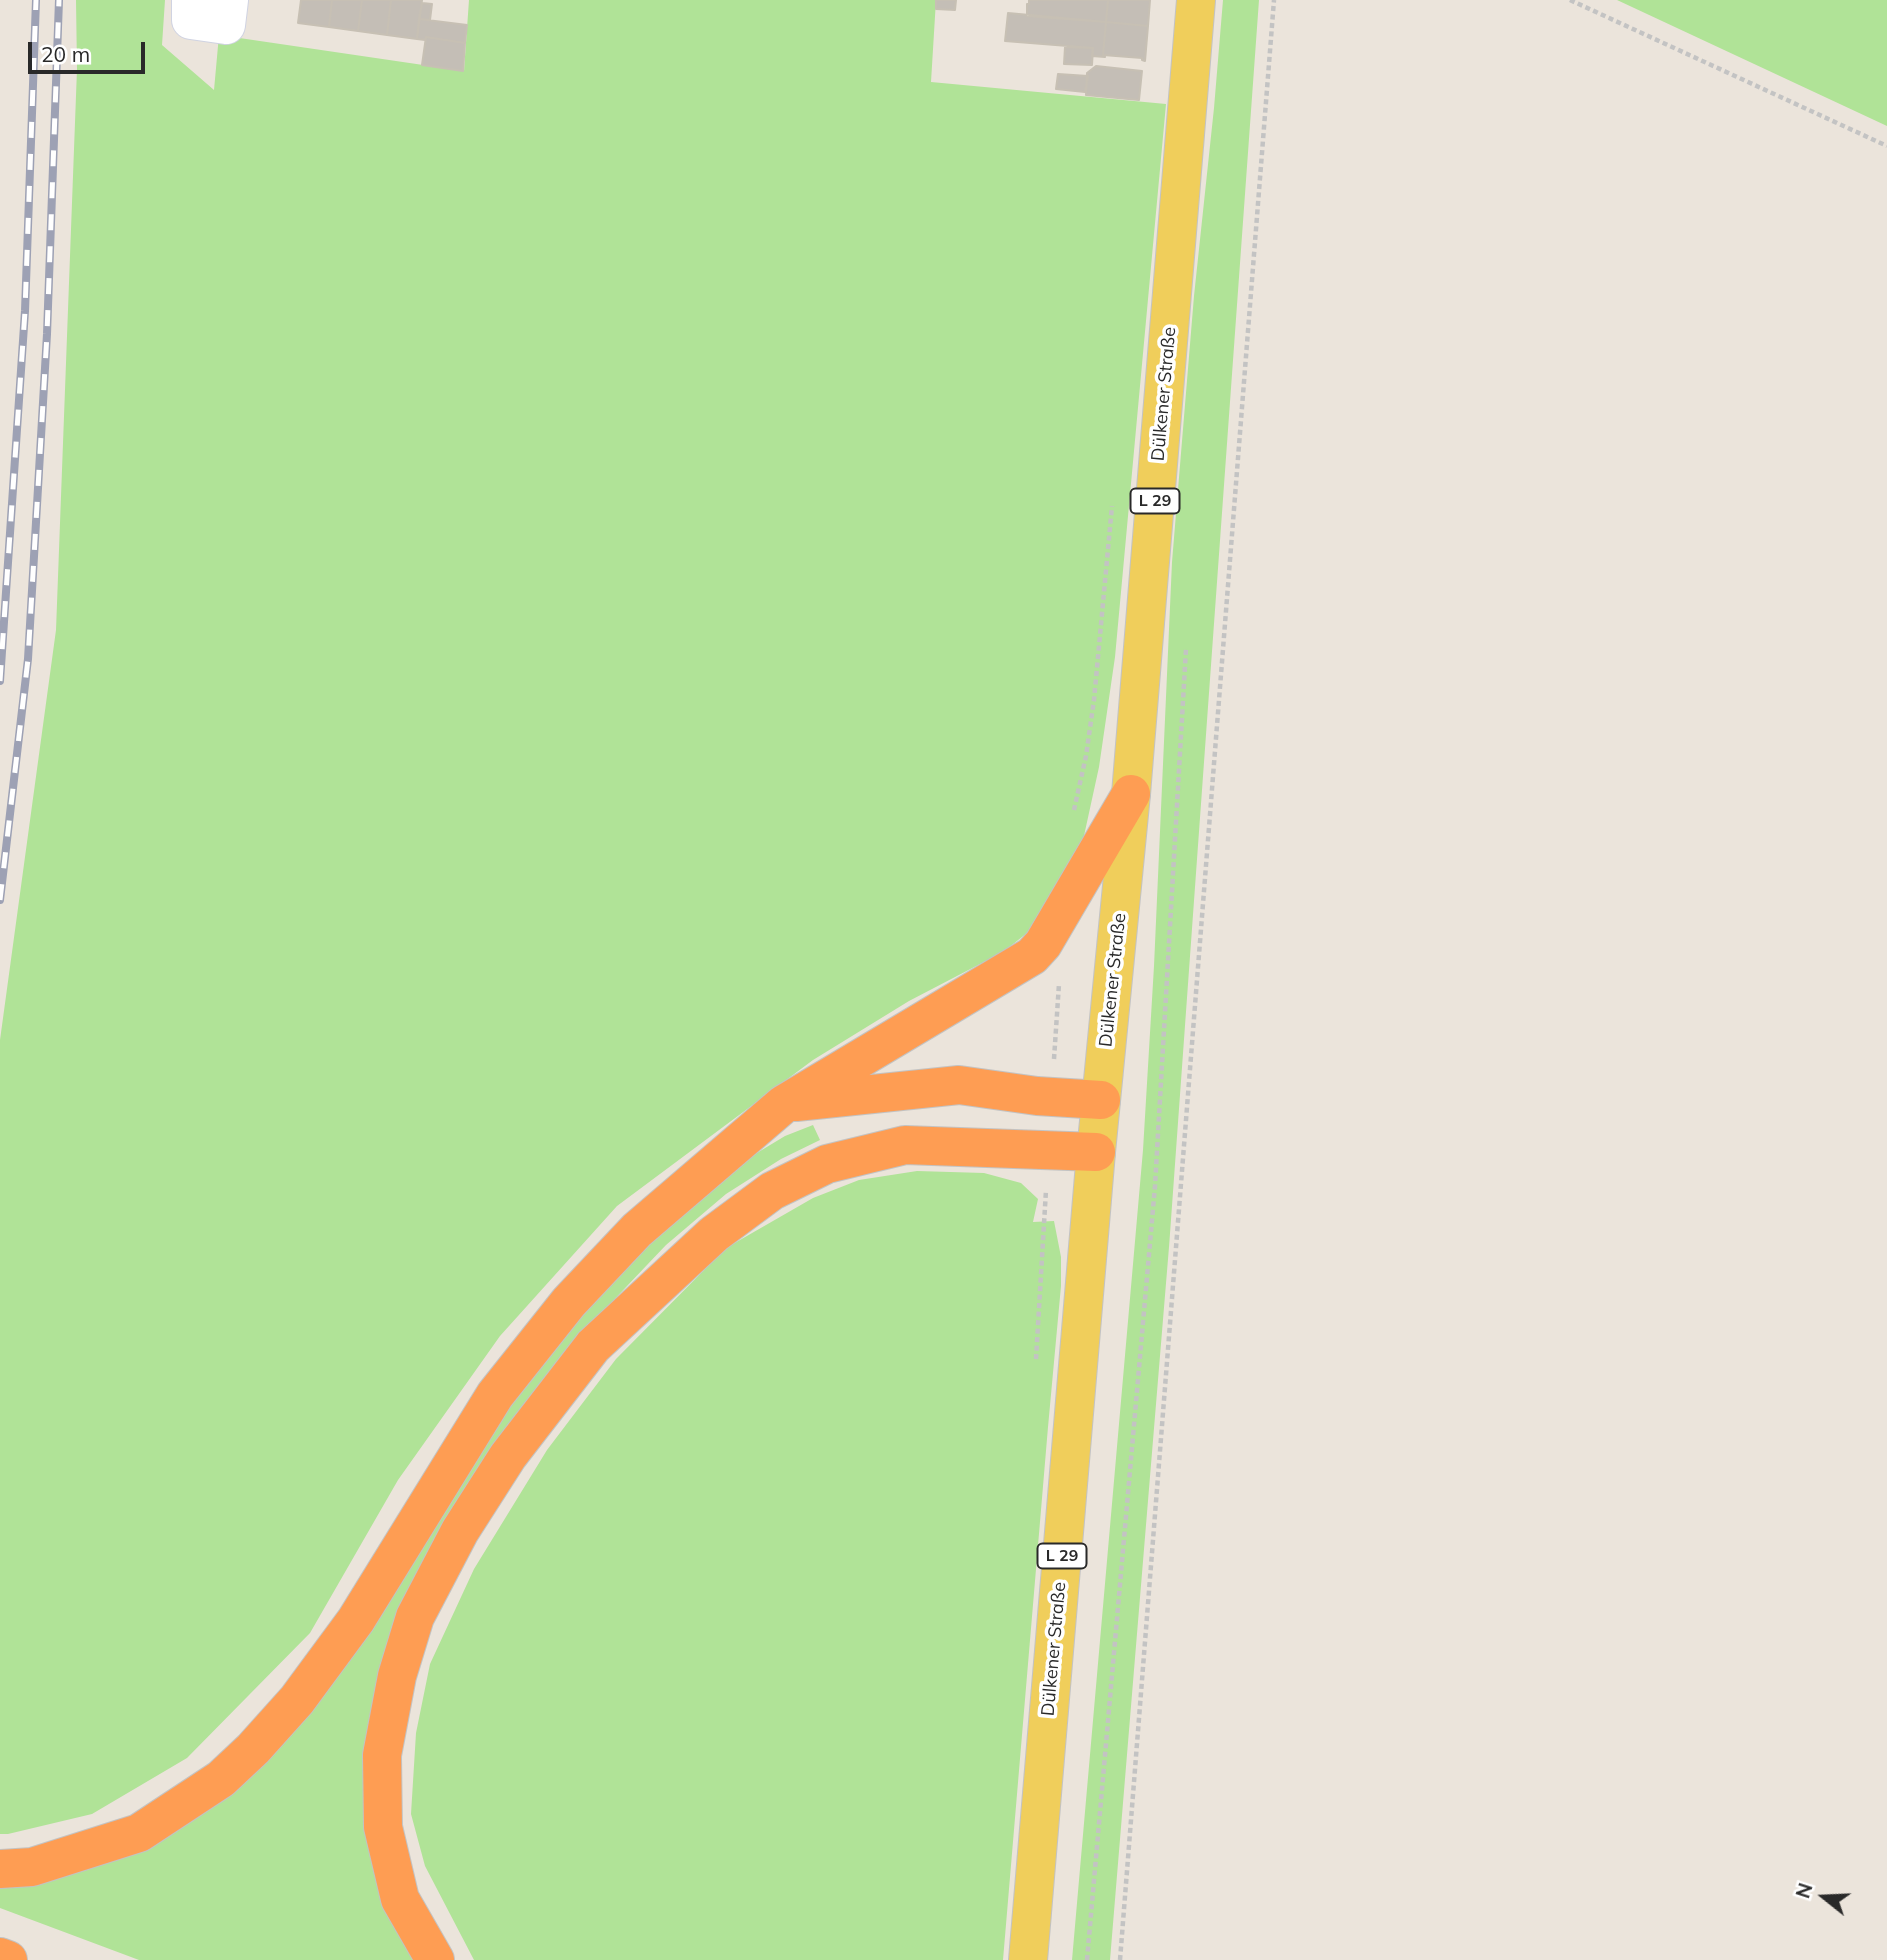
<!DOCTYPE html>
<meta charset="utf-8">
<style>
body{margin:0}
#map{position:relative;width:1887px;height:1960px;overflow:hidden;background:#ebe4db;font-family:Mulish,sans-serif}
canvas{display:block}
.north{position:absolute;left:1789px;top:1862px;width:70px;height:70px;-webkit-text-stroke:5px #fff;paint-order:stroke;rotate:288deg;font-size:19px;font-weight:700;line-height:28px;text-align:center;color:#292929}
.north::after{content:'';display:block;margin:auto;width:24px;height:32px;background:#292929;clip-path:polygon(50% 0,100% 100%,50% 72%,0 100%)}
.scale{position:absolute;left:28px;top:42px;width:117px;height:32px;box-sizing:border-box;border:4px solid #292929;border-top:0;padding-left:9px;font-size:21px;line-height:24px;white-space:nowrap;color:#292929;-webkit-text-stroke:5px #fff;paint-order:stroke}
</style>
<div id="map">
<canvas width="1887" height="1960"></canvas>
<div class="north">N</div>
<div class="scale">20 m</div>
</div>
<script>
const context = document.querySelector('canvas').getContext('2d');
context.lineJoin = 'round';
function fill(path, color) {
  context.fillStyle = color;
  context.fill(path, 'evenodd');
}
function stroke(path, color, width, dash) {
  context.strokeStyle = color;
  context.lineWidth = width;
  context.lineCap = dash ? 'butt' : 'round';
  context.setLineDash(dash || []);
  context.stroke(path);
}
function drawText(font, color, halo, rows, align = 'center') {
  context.font = font + ' Mulish,sans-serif';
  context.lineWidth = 7;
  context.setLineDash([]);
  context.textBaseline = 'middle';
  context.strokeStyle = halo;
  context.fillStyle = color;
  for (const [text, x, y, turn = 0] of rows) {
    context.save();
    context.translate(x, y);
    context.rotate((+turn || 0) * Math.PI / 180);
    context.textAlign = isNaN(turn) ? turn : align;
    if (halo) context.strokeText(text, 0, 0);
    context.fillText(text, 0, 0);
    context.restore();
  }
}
const green = new Path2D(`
 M76,0H165L162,45L214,90L219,35L464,71L469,0H936L931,82L1166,104L1115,657L1099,767L1082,845L1046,918L1003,952L909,1001L813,1060L617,1206L500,1336L398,1480L310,1633L187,1758L92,1814L8,1834H0V1040L56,630L77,69Z
 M1223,0H1259L1169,1247L1110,1960H1072L1143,1150L1154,966L1172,562L1194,296L1214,108Z
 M1617,0H1887V126Z
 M813,1125L820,1140L781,1159L726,1194L666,1245L589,1326L378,1700L415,1960H139L0,1908V1887L197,1814L515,1390L650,1239L742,1162L785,1136Z
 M917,1171L984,1173L1021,1183L1038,1199L1033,1222L1054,1221L1061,1257V1286L1048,1427L1003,1960H474L425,1866L411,1814L416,1733L430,1664L474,1569L547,1450L616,1359L726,1248L813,1198L859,1180Z`);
const building = new Path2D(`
 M301,0H332L329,27L298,23Z
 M332,0H362L358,31L329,27Z
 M362,0H391L387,35L358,31Z
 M391,0H422L417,39L387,35Z
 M936,0H956L955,10L936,9Z
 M1029,0H1108L1106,22L1027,16V4H1029Z
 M1108,0H1150L1148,26L1106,22Z
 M422,3L432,4L430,20L419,19Z
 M1008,13L1106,22L1103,55L1105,57L1092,56L1093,48L1005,41Z
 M419,19L467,25L465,43L426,37L425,40L417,39Z
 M1106,22L1148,26L1145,61L1142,60V58L1103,55Z
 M426,37L465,43L463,71L422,65Z
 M1065,47L1093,48L1092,65L1064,64Z
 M1096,66L1142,71L1139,100L1086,95L1087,73Z
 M1058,74L1088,76L1085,92L1056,89Z`);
const path = new Path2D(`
 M1570,0L1887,146
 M1074,810L1086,756L1094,700L1112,506
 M1054,1059L1059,984
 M1036,1359L1046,1190
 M1087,1960L1155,1186L1186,649
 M1120,1960L1274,0`);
const minor = new Path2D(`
 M191,0V20L226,25L229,0`);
const major = new Path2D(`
 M1028,1960L1096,1152L1131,794L1196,0`);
const highway = new Path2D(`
 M796,1102L959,1085L1037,1096L1101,1100
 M0,1869L32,1867L139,1833L221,1779L253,1749L297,1700L356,1620L495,1395L569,1302L637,1230L784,1104L1032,956L1043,944L1131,794
 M0,1957L8,1960
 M435,1960L400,1899L383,1827L382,1755L397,1676L415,1617L460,1531L508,1456L593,1346L714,1234L772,1191L827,1164L905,1145L1096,1152`);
const rail = new Path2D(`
 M0,681L25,311L36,0
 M0,900L28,659L47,334L59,0`);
const shields = [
 [1155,501,49],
 [1062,1556,49]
];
const shieldNames = [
 ["L 29",1155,501],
 ["L 29",1062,1556]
];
const streetNames = [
 ["Dülkener Straße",1164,394,-85],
 ["Dülkener Straße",1113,980,-84],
 ["Dülkener Straße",1054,1649,-85]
];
fill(green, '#b0e397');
fill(building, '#c4beb6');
stroke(building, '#c7c0b4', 2);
stroke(minor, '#d0d3e2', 40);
stroke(major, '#c3c3c3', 40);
stroke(highway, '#c3c3c3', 40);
stroke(path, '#c3c3c3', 4.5, [5, 3.5]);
stroke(minor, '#fff', 38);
stroke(major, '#f0ce5b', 38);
stroke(highway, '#fe9d53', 38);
stroke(rail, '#9da1b4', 8);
stroke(rail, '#fff', 5, [16]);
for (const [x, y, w] of shields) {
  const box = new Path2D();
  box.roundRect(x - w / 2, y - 12.5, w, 25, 5);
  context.fillStyle = '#fff';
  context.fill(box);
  stroke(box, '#292929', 2);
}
drawText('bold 16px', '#292929', null, shieldNames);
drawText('18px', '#292929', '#fff', streetNames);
</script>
